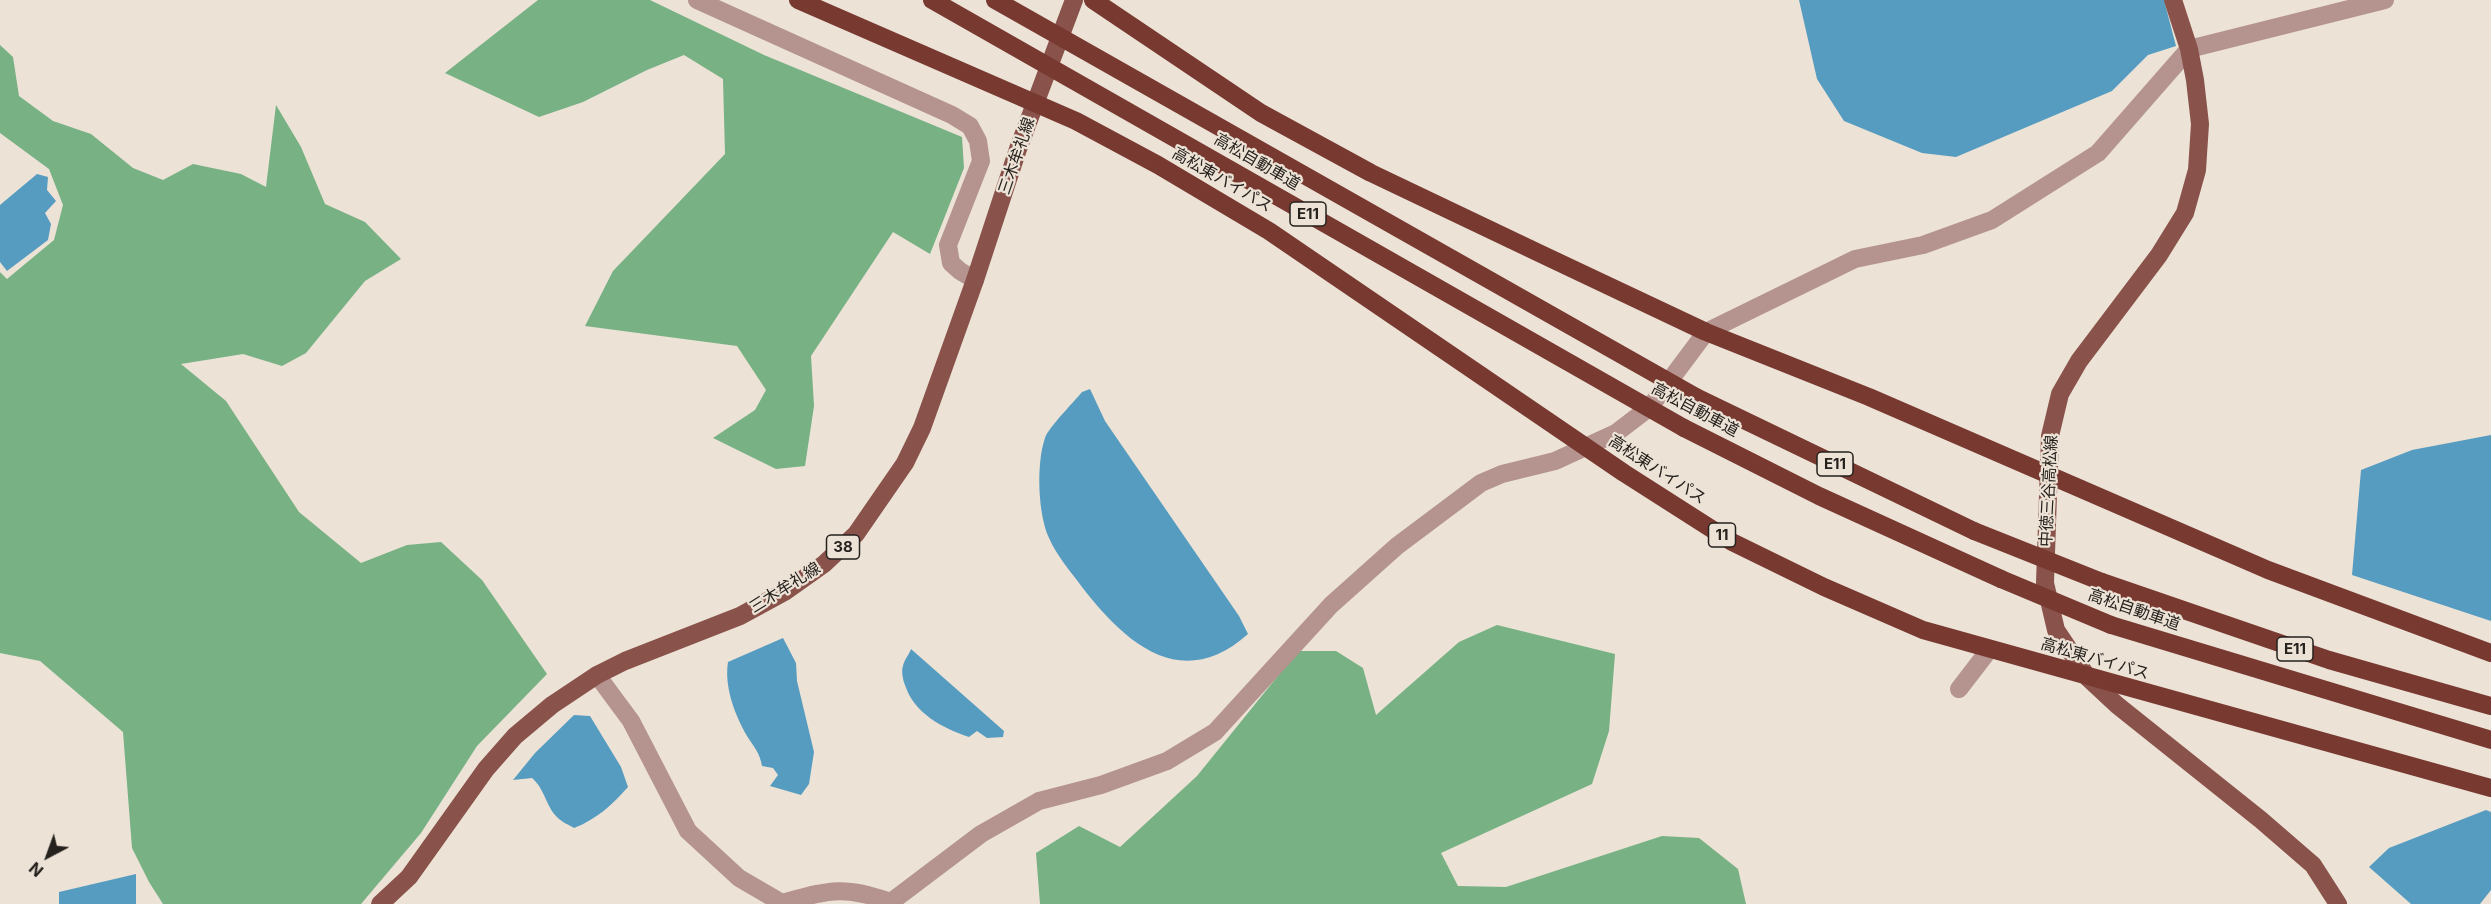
<!DOCTYPE html>
<meta charset="utf-8">
<style>
body{margin:0}
#map{position:relative;width:2491px;height:904px;overflow:hidden;background:#ece2d6;font-family:Inter,sans-serif}
canvas{display:block}
.north{position:absolute;left:18px;top:826px;width:60px;height:60px;-webkit-text-stroke:4px #ece2d6;paint-order:stroke;rotate:221deg;font-size:16px;font-weight:700;line-height:24px;text-align:center;color:#25211d}
.north::after{content:'';display:block;margin:auto;width:21px;height:27px;background:#25211d;clip-path:polygon(50% 0,100% 100%,50% 72%,0 100%)}
</style>
<div id="map">
<canvas width="2491" height="904"></canvas>
<div class="north">N</div>
</div>
<script>
const context = document.querySelector('canvas').getContext('2d');
context.lineJoin = 'round';
function fill(path, color) {
  context.fillStyle = color;
  context.fill(path, 'evenodd');
}
function stroke(path, color, width, dash) {
  context.strokeStyle = color;
  context.lineWidth = width;
  context.lineCap = dash ? 'butt' : 'round';
  context.setLineDash(dash || []);
  context.stroke(path);
}
function drawText(font, color, halo, rows, align = 'center') {
  context.font = font + ' Inter,"Noto Sans JP",sans-serif';
  context.lineWidth = 4.5;
  context.setLineDash([]);
  context.textBaseline = 'middle';
  context.strokeStyle = halo;
  context.fillStyle = color;
  for (const [text, x, y, turn = 0] of rows) {
    context.save();
    context.translate(x, y);
    context.rotate((+turn || 0) * Math.PI / 180);
    context.textAlign = isNaN(turn) ? turn : align;
    if (halo) context.strokeText(text, 0, 0);
    context.fillText(text, 0, 0);
    context.restore();
  }
}
const forest = new Path2D(`
 M538,0H650L764,55L962,137L964,168L930,254L893,232L811,356L814,406L805,466L776,469L713,438L755,410L766,390L737,346L585,326L613,271L725,154L723,79L684,55L647,70L583,102L539,117L445,73Z
 M0,45L13,57L19,96L53,121L91,134L133,168L163,180L193,164L241,174L266,187L276,105L301,147L325,204L365,222L401,259L365,281L306,353L282,366L243,354L181,364L226,401L299,512L361,563L407,545L441,542L482,580L547,674L477,746L421,833L361,904H163L149,882L132,848L123,732L40,661L0,653V272L7,279L54,240L63,205L49,169L0,133Z
 M1497,625L1615,654L1609,731L1592,784L1441,853L1458,886L1506,887L1662,836L1699,838L1738,869L1746,904H1040L1036,853L1079,826L1120,847L1197,776L1298,651H1336L1363,668L1376,715L1459,642Z`);
const water = new Path2D(`
 M1799,0H2164L2176,46L2148,55L2112,91L1956,157L1922,153L1844,121L1817,79Z
 M37,174L48,177L47,190L56,201L45,213L51,224L48,240L7,271L0,262V205Z
 M1090,389L1105,421L1239,616L1248,634C1182,693 1126,644 1082,587C1071,572 1057,556 1049,538C1038,514 1036,464 1045,438C1048,428 1074,402 1082,392Z
 M2491,435V621L2352,575L2361,470L2412,450Z
 M783,638L796,663L797,681L814,752L809,784L801,795L770,786L778,775L773,768L762,766C760,753 754,747 747,736C735,715 724,687 728,662Z
 M911,649L1004,731L1003,737L987,738L977,731L969,737C942,728 914,713 905,685C903,680 901,671 903,666C904,660 909,655 911,649Z
 M574,715L590,716L621,767L628,787C612,805 597,819 574,828C569,825 562,822 558,818C546,807 545,789 532,778L513,780L535,753Z
 M2486,810L2491,812V890L2480,904H2411L2369,867L2389,848Z
 M136,874V904H59V892Z`);
const minor = new Path2D(`
 M697,0L952,115L970,126L978,141L981,161L948,245L951,263L960,271L975,280
 M597,675L631,721L688,831L739,878L782,903C830,890 843,885 891,902L981,834L1039,801L1101,785L1167,761L1215,732L1331,605L1397,546L1481,483L1502,474L1555,461L1616,433L1650,407L1706,332L1855,259L1923,245L1992,220L2098,153L2189,49L2385,0
 M1959,689L1989,650`);
const major = new Path2D(`
 M2173,0L2189,49L2195,80L2200,124L2197,170L2185,213L2159,255L2079,361L2060,394L2050,436L2045,583L2056,630L2088,678L2117,705L2261,820L2313,865L2338,904
 M380,904L409,877L486,769L515,736L552,705L597,675L625,661L740,616L786,591L824,564L856,534L905,463L922,428L975,280L1018,149L1074,0`);
const highway = new Path2D(`
 M798,0L1076,121L1158,165L1269,231L1624,473L1732,542L1824,587L1923,630L2491,788
 M1093,0L1261,113L1371,173L1541,254L1706,332L1869,397L2268,570L2491,653
 M1696,397L1974,531
 M1684,428L1819,496L2001,579
 M2102,582L2329,660L2491,706
 M2111,625L2491,740`);
const highwayBridge = new Path2D(`
 M932,0L1684,428
 M995,0L1696,397
 M1974,531L2102,582
 M2001,579L2111,625`);
const shields = [
 [1308,214,36],
 [1835,464,36],
 [1722,535,27],
 [843,547,33],
 [2295,649,36]
];
const shieldNames = [
 ["E11",1308,214],
 ["E11",1835,464],
 ["11",1722,535],
 ["38",843,547],
 ["E11",2295,649]
];
const streetNames = [
 ["三木牟礼線",1017,156,-71],
 ["高松自動車道",1257,162,30],
 ["高松東バイパス",1222,180,30],
 ["高松自動車道",1695,410,28],
 ["高松東バイパス",1657,470,33],
 ["中徳三谷高松線",2049,491,-87],
 ["三木牟礼線",785,588,-32],
 ["高松自動車道",2134,610,19],
 ["高松東バイパス",2095,659,16]
];
fill(forest, '#77b184');
fill(water, '#569cc1');
stroke(minor, '#b5948f', 18);
stroke(major, '#89524a', 18);
stroke(highway, '#783931', 18);
stroke(highwayBridge, '#783931', 18);
for (const [x, y, w] of shields) {
  const box = new Path2D();
  box.roundRect(x - w / 2, y - 12, w, 24, 4.5);
  context.fillStyle = '#ece2d6';
  context.fill(box);
  stroke(box, '#25211d', 1.5);
}
drawText('bold 15px', '#25211d', null, shieldNames);
drawText('16px', '#25211d', '#ece2d6', streetNames);
</script>
